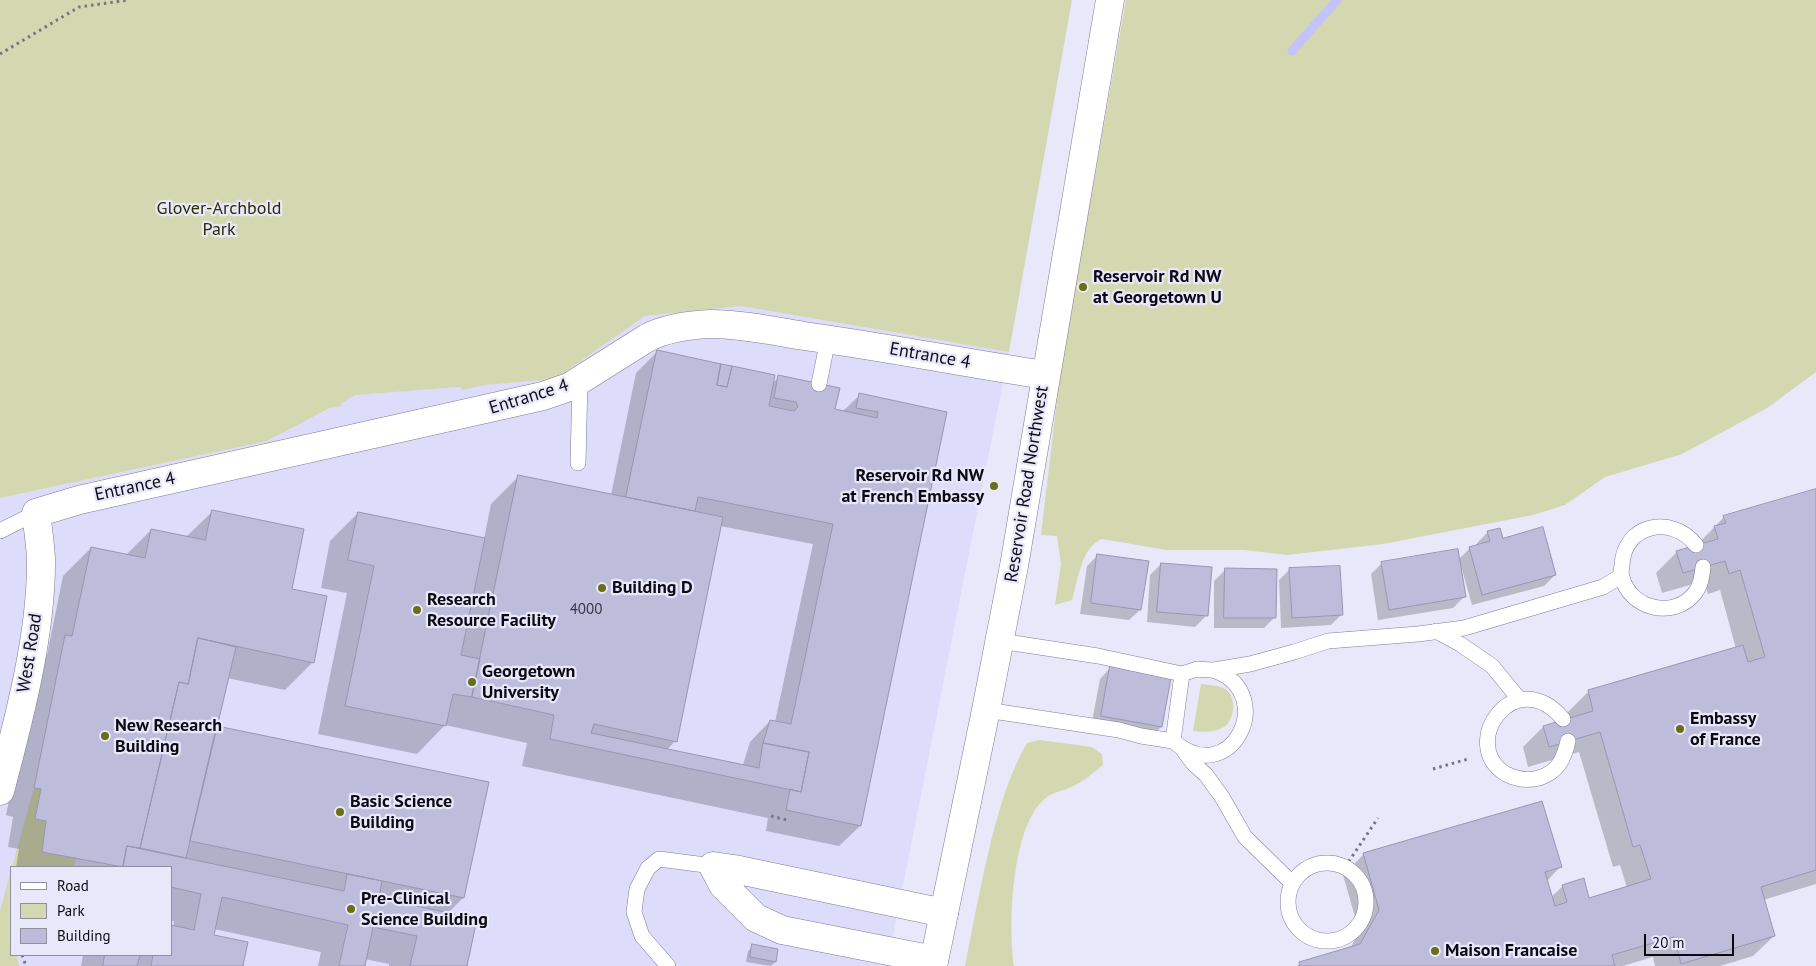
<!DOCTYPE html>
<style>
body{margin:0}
#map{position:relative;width:1816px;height:966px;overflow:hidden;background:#e8e8fa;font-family:"PT Sans",sans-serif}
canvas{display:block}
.legend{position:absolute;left:10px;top:866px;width:162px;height:90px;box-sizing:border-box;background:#e8e8fa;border:1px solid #908f9e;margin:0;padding:6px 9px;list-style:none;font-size:15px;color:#0b0a14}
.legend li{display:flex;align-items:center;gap:10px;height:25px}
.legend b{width:25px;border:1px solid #908f9e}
.scale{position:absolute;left:1644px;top:934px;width:90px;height:22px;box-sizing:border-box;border:2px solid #0b0a14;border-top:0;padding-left:6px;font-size:15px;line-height:18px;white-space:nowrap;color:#0b0a14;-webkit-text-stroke:4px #e8e8fa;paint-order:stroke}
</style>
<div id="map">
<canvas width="1816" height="966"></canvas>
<ul class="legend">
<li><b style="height:6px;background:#fff"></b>Road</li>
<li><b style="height:14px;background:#d3d8b1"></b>Park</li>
<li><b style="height:14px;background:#bdbcda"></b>Building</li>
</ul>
<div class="scale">20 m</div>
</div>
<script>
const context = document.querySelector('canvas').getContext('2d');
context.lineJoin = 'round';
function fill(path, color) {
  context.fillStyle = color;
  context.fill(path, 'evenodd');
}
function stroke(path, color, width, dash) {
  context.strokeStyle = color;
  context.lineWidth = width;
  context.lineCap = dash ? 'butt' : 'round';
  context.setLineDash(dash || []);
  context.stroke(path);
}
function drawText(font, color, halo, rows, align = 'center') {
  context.font = font + ' "PT Sans",sans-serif';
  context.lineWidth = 4.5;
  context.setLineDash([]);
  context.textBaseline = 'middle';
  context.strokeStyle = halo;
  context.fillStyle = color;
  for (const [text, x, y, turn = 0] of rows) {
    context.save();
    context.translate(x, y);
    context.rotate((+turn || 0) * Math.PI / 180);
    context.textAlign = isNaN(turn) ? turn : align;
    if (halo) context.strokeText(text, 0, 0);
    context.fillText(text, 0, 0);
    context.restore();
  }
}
const built = new Path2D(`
 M741,306L1009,352L887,966H0V498L267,441L356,395L555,379L645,316ZM11,867H171V955H11Z`);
const green = new Path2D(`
 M0,0H1072L1009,352L741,306L645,316L555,379L485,385L462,390L460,387L356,395L341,403V406L330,408L267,441L0,498Z
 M1126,0H1816V372L1767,408L1682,454L1605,477L1565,505L1533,515L1383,544L1287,555L1244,550H1167L1102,539C1081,547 1078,581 1072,600L1055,605L1061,564L1057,536L1041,535L1061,366Z
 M1201,684C1208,685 1219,685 1225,689C1237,696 1235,720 1224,727C1214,733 1203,732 1193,731Z
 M1039,740L1092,747L1102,754L1103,765C1094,772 1086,780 1075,785C1067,790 1055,791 1047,797C1011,823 1008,926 1014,966H965C973,924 981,882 991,841C1000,807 1009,774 1027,743Z
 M34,788L41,789L35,819L46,821L42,851L76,858L74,867H12Z
 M11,870V955H16L19,966H0V911Z`);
const shadow = new Path2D(`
 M657,352L772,384L779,377L833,410L842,412L860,395L946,413L860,826L839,846L766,831L768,818L522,766L527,743L445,725L417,754L318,734L347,593L321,588L330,541L358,513L484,539L491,504L519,476L611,495L636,373ZM720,526L813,544L775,722L770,721L750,742L743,765L667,750L675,741Z
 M1816,490V884L1763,900L1774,936L1753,956L1720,966H1655L1653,957L1623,966H1297L1300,963L1350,949L1359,931L1343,875L1364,854L1560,867L1547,881L1551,897L1563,886L1589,899L1627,888L1620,865L1613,867L1579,752L1528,767L1523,747L1543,727L1569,719L1568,712L1588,692L1736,649L1720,590L1708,594L1704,581L1662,593L1656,573L1677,552L1695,547L1724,517Z
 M212,512L291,590L313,662L285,690L227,678L216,727L463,898L447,914L466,966H389V964L365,959L364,966H318L321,952L214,929L213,936L242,966H81L83,955H171L174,921H171V867H16L19,849L8,847L13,817L6,815L38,664L47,655L63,576L91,548L126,555L151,530L186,537Z
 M1488,532L1502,539L1555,575L1544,586L1472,605L1461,566H1459L1464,597L1453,608L1378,620L1371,574L1382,563L1458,560L1470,548L1477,546V543Z
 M1098,555L1140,610L1129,620L1080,614L1087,566Z
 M1161,564L1206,616L1195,627L1147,622L1150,575Z
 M1290,569L1341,615L1331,625L1281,628L1279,580Z
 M1225,570L1275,617L1264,628H1214V581Z
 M1110,668L1161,727L1150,738L1091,727L1100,679Z
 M753,946L777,950L775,962L771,966L746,962L748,951Z`);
const stream = new Path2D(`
 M1292,51L1337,0`);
const building = new Path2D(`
 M657,350L721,364L717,385L727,387L732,366L775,375L769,406L794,411L798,407L796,402L774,398L778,375L840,388L835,409L877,418L878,412L856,408L859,393L947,412L861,826L786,810L790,789L801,792L809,752L763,743L770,720L791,724L833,524L698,497L695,511L626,497Z
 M721,364L732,366L727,387L717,385Z
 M518,475L723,517L677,742L594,724L591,733L759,768L763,743L809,752L801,792L550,739L554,715L472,697Z
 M1816,489V870L1761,887L1775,936L1681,964L1674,937L1612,955L1615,966H1300L1299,962L1360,944L1379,910L1363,853L1542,801L1562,867L1545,872L1555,906L1567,902L1562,885L1584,878L1589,898L1651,879L1640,845L1633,847L1600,732L1549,747L1543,726L1593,711L1588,690L1743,645L1748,662L1765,657L1740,570L1729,574L1725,561L1683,573L1676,551L1718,539L1714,526L1726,523L1723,516Z
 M212,510L304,529L292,589L327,596L314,663L198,638L188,684L179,682L140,848L127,846L123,867L42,852L46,821L35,819L41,789L34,788L65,635L72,636L91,547L145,558L151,529L205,540Z
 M358,512L485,538L461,655L480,659L472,697L453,694L446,726L345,706L374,566L348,560Z
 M1543,527L1556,575L1482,595L1469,547L1490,541L1487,531L1500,528L1503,538Z
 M1458,549L1466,597L1389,610L1381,562Z
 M1097,554L1149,561L1141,610L1091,603Z
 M1161,563L1212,567L1208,616L1157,612Z
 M1340,566L1343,615L1292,618L1289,568Z
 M1225,568L1277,569L1276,618H1224Z
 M198,638L236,647L186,858L140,848L179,682L188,684Z
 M1110,666L1171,678L1162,727L1101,716Z
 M217,726L489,782L464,898L190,841Z
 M127,846L344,891L347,874L382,881L379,898L477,919L467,966H410L417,936L373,927L365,966H339L348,925L222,897L214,935L248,942L243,966H151L153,955H171V925L194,930L201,894L171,887V867H123Z
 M752,944L778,949L776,962L750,957Z
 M105,955H140L137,966H103Z`);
const path = new Path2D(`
 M0,54L79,7L129,0
 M1433,769L1468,759
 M771,816L787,820
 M1345,867L1378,818
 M22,955L26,966`);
const lane = new Path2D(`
 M819,384L828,339
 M578,463L580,380
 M0,531L36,513
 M1696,545C1672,514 1623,524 1622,566C1621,570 1621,574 1622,577C1630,609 1674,620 1695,593C1701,585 1702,576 1703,567
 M1436,631L1460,644L1492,666L1520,700
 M1000,641L1098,656L1182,674
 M1197,669C1203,670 1210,669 1216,671C1278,695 1231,791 1173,741L1182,674Z
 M1214,670L1250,664L1294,652L1328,641L1418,634L1464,628L1603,587L1621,576
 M986,710L1119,730L1141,736L1173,741
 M1563,719C1515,662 1457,744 1506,774C1516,779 1528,781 1539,778C1558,772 1564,759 1568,741
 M1184,751L1193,763L1206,775L1222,797L1245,837L1292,883
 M1288 902a39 39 0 1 1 78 0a39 39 0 1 1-78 0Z
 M668,966L642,936L634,912L637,889L648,868L659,859L713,866`);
const street = new Path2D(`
 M0,791C19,719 42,633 41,558C40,543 38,528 36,513L79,500L543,396L569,387L647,338C666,328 688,325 710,324C741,324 774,331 804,336C885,347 965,363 1045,375
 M713,866L723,885L756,918L782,930L934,960
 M713,866L734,869L944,913`);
const secondary = new Path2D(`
 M933,966L986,710L1014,566L1110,0`);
const markers = [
 [1083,287,5,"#686f15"],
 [994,486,5,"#686f15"],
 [602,588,5,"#686f15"],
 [417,610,5,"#686f15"],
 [472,682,5,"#686f15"],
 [1680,729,5,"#686f15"],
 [105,736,5,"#686f15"],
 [340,812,5,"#686f15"],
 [351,909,5,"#686f15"],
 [1435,951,5,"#686f15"]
];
const numberNames = [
 ["4000",586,610]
];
const parkNames = [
 ["Glover-Archbold",219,209],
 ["Park",219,230]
];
const poiNames = [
 ["Reservoir Rd NW",1093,277],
 ["at Georgetown U",1093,298],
 ["Reservoir Rd NW",984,476,"right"],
 ["at French Embassy",984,497,"right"],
 ["Building D",612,588],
 ["Research",427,600],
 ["Resource Facility",427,621],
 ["Georgetown",482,672],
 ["University",482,693],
 ["Embassy",1690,719],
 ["of France",1690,740],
 ["New Research",115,726],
 ["Building",115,747],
 ["Basic Science",350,802],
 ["Building",350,823],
 ["Pre-Clinical",361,899],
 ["Science Building",361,920],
 ["Maison Francaise",1445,951]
];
const streetNames = [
 ["Entrance 4",930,356,10],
 ["Entrance 4",529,397,-17],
 ["Reservoir Road Northwest",1027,484,-81],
 ["Entrance 4",135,487,-12],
 ["West Road",30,653,-81]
];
fill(built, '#dddcfa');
fill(green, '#d3d8b1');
fill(shadow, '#0003');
stroke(stream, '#c5c2fd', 9);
fill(building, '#bdbcda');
stroke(building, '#9796b3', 1);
stroke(lane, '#7e7c98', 16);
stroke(street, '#7e7c98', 29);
stroke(secondary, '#7e7c98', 29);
stroke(path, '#767583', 3, [2.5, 4]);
stroke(lane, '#fff', 15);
stroke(street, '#fff', 28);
stroke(secondary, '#fff', 28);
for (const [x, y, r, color] of markers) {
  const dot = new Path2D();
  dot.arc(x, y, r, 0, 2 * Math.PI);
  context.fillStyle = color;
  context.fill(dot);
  stroke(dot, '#e8e8fa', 2);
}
drawText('15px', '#383646', null, numberNames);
drawText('18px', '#2a2d00', '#e8e8fa', parkNames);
drawText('bold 18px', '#0b0a14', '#e8e8fa', poiNames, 'left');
drawText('18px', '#0b0a14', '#e8e8fa', streetNames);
</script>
